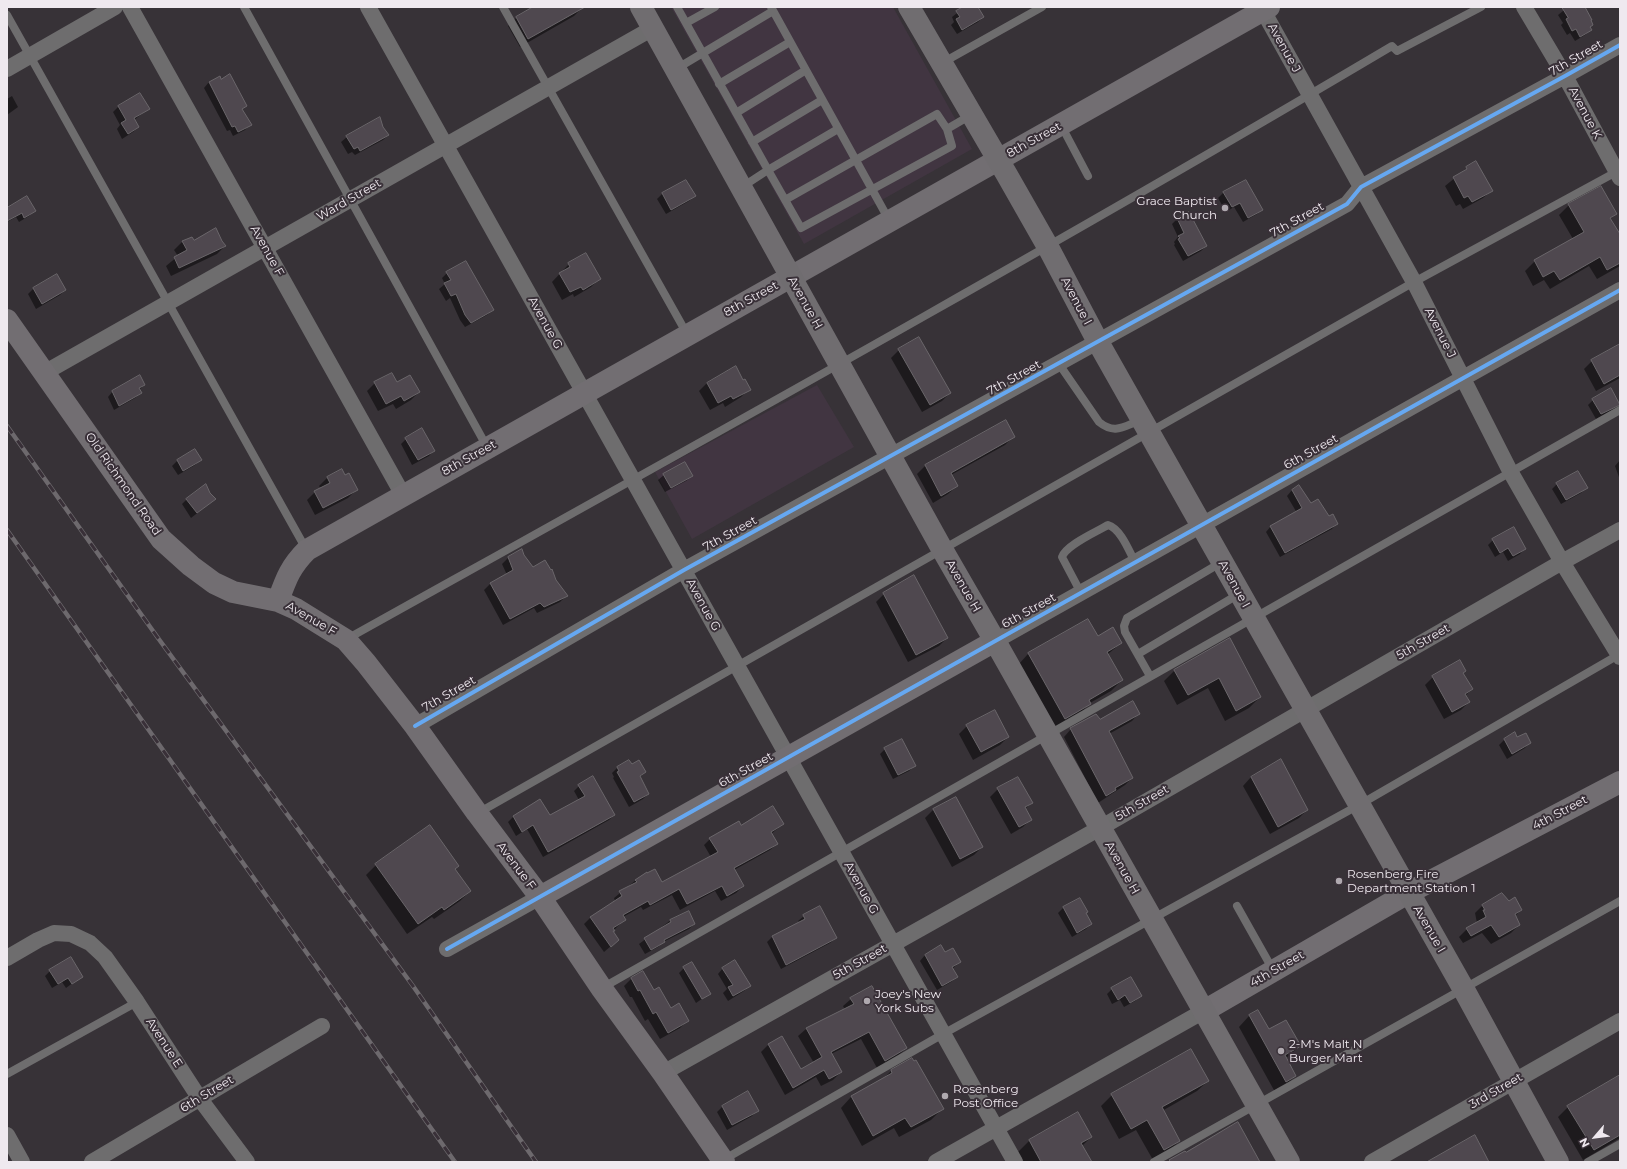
<!DOCTYPE html>
<style>
body{margin:0}
#map{position:relative;width:1627px;height:1169px;overflow:hidden;background:#373237;font-family:Montserrat,sans-serif}
canvas{display:block}
.frame{position:absolute;inset:0;border:8px solid #efe9ef;pointer-events:none}
.north{position:absolute;left:1575px;top:1117px;width:40px;height:40px;-webkit-text-stroke:3px #393038;paint-order:stroke;rotate:242deg;font-size:11px;font-weight:700;line-height:16px;text-align:center;color:#efe9ef}
.north::after{content:'';display:block;margin:auto;width:14px;height:18px;background:#efe9ef;clip-path:polygon(50% 0,100% 100%,50% 72%,0 100%)}
</style>
<div id="map">
<canvas width="1627" height="1169"></canvas>
<div class="frame"></div>
<div class="north">N</div>
</div>
<script>
const context = document.querySelector('canvas').getContext('2d');
context.lineJoin = 'round';
function fill(path, color) {
  context.fillStyle = color;
  context.fill(path, 'evenodd');
}
function stroke(path, color, width, dash) {
  context.strokeStyle = color;
  context.lineWidth = width;
  context.lineCap = dash ? 'butt' : 'round';
  context.setLineDash(dash || []);
  context.stroke(path);
}
function drawText(font, color, halo, rows, align = 'center') {
  context.font = font + ' Montserrat,sans-serif';
  context.lineWidth = 4;
  context.setLineDash([]);
  context.textBaseline = 'middle';
  context.strokeStyle = halo;
  context.fillStyle = color;
  for (const [text, x, y, turn = 0] of rows) {
    context.save();
    context.translate(x, y);
    context.rotate((+turn || 0) * Math.PI / 180);
    context.textAlign = isNaN(turn) ? turn : align;
    if (halo) context.strokeText(text, 0, 0);
    context.fillText(text, 0, 0);
    context.restore();
  }
}
const built = new Path2D(`
 M671,7H893L972,149L804,244Z
 M817,385L854,447L692,539L655,472Z`);
const shadow = new Path2D(`
 M535,7H581L582,8L574,16L520,47L508,26L516,18Z
 M965,7H977L983,17L978,22L957,34L951,25L954,22L952,17Z
 M1568,7H1583L1591,30L1585,35L1575,41L1570,33L1567,35L1561,25L1563,23L1558,15Z
 M209,82L245,106L242,110L250,124L245,130L233,136L230,130L227,131L204,88Z
 M140,95L148,109L134,120L138,127L133,132L122,139L117,129L120,125L113,112L118,107Z
 M12,96L18,107L7,115V99Z
 M382,127L388,135L383,140L355,155L352,152L348,154L341,142L347,137Z
 M1467,168L1492,190L1483,198L1463,209L1460,204L1456,206L1445,186Z
 M686,181L694,196L689,201L666,214L657,199L662,194Z
 M1246,181L1262,209L1257,214L1243,222L1234,207L1226,212L1218,198L1223,193Z
 M7,203L9,207L34,211L29,216L19,222L16,217L7,222Z
 M1569,205L1616,214L1610,219L1620,236V266L1597,279L1589,266L1550,289L1544,280L1533,286L1525,271L1535,261L1573,239L1559,215Z
 M1188,213L1206,246L1201,251L1183,261L1174,245L1175,244L1174,242L1178,237L1172,224L1177,219Z
 M191,238L194,241H221L225,246L217,254L171,276L166,266L178,256L174,250L182,242Z
 M586,254L599,279L591,287L574,297L573,294L562,300L552,282L569,264Z
 M447,273L493,310L487,315L465,327L460,320L450,298L446,301L439,289L445,284L442,278Z
 M57,275L65,290L60,295L36,309L28,294L33,289Z
 M899,350L950,393L942,401L922,412L891,358Z
 M1620,350V378L1596,391L1584,369L1592,361Z
 M736,367L742,382L749,389L741,397L725,407L723,403L710,410L699,391L707,383Z
 M375,383L397,384L419,392L411,400L396,409L393,404L378,411L367,391Z
 M144,385L139,390L141,393L135,398L114,410L108,397L113,391Z
 M1610,389L1620,404L1615,409L1596,419L1588,405L1593,400Z
 M1005,421L1013,437L1005,445L951,475L957,486L948,494L933,503L917,474L925,466Z
 M406,439L434,450L429,456L412,465L401,444Z
 M195,450L200,460L195,465L178,475L172,466L177,461Z
 M1620,460V480L1615,466Z
 M341,471L356,490L348,498L315,515L307,500L315,492L321,489L319,486L327,478Z
 M664,475L692,476L686,481L665,492L658,480Z
 M1557,484L1586,487L1581,493L1561,504L1552,489Z
 M1292,490L1337,523L1332,529L1280,557L1266,532L1271,526L1297,513L1287,496Z
 M187,499H215L191,518L182,504Z
 M1493,540L1525,548L1520,554L1508,561L1503,552L1495,557L1488,545Z
 M522,551L523,556L533,568L555,581L566,596L560,602L537,613L534,608L503,625L484,590L490,584L507,575L502,564L508,558Z
 M884,594L947,638L939,646L908,662L876,602Z
 M1088,620L1098,637L1121,643L1107,655L1122,680L1111,691L1090,703L1079,715L1054,729L1018,665L1028,654Z
 M1229,640L1260,697L1249,708L1225,721L1208,688L1177,705L1164,681L1175,670Z
 M1462,673L1472,689L1465,696L1469,702L1461,710L1444,719L1425,685L1433,677Z
 M1139,713L1132,721L1109,734L1132,778L1125,785L1098,803L1064,737L1071,729L1099,721Z
 M967,726L1008,737L1000,745L973,760L959,734Z
 M1515,734L1517,739L1530,742L1525,748L1507,759L1499,745L1504,740Z
 M885,749L914,766L909,771L893,779L880,754Z
 M629,761L632,765L645,772L639,778L648,794L643,799L629,807L613,778L614,777L612,773L617,768Z
 M1280,761L1307,810L1299,818L1270,834L1243,786L1251,777Z
 M579,786L614,815L609,820L543,857L527,829L516,836L508,822L513,817L540,801L549,817L579,800L574,791Z
 M998,789L1031,803L1025,809L1031,819L1023,827L1011,834L990,797Z
 M955,798L982,847L974,855L952,867L925,818L933,810Z
 M783,824L771,834L777,844L770,850L734,870L743,886L736,893L721,901L715,891L680,910L672,895L643,910L641,907L623,917L624,920L612,932L618,940L604,952L584,924L590,918L615,901L614,898L636,880L662,883L711,857L704,845L710,839L741,826Z
 M376,865L454,869L470,891L460,901L434,919L432,917L407,934L366,875Z
 M1080,899L1085,914L1091,924L1086,929L1072,937L1058,913L1063,908Z
 M1509,902L1521,910L1515,916L1519,925L1511,933L1491,944L1482,933L1463,943L1459,937L1467,929L1477,923L1475,913L1483,905Z
 M804,916L836,938L830,943L781,969L767,942L772,937L800,923L798,921Z
 M671,920L694,924L689,929L663,942L658,947L645,954L639,944Z
 M945,953L960,962L952,969L957,977L951,982L937,990L920,961L925,955Z
 M684,968L709,994L696,1003L679,973Z
 M723,968L749,986L744,991L728,1001L723,993L727,989L718,974Z
 M50,971L82,976L66,988L62,982L52,988L45,976Z
 M631,979L653,992L670,1009L688,1020L680,1028L660,1039L648,1019L645,1021L632,997H630L624,986Z
 M1112,989L1140,996L1135,1001L1124,1007L1120,1000L1112,1004L1107,994Z
 M851,999L906,1048L898,1056L877,1068L861,1039L831,1054L841,1072L833,1080L821,1086L816,1077L785,1095L761,1052L769,1044L800,1071L814,1063L798,1036L806,1029L845,1010L843,1006Z
 M1258,1011L1269,1031L1300,1046L1285,1059L1295,1076L1284,1087L1275,1092L1239,1027L1249,1016Z
 M912,1059L942,1109L931,1120L899,1137L894,1128L862,1146L841,1108L851,1097L882,1080L891,1071Z
 M1620,1076V1138L1583,1160L1558,1117L1568,1107Z
 M1208,1081L1197,1091L1162,1111L1179,1141L1168,1152L1153,1160L1136,1130L1119,1139L1101,1106L1112,1095Z
 M748,1093L757,1110L752,1116L727,1130L717,1112L722,1107Z
 M1077,1113L1091,1137L1082,1146L1091,1162H1024L1018,1152L1029,1141Z`);
const building = new Path2D(`
 M533,7H585L528,39L516,17Z
 M963,7H978L984,17L962,30L956,19L960,17L956,11Z
 M1562,7H1585L1592,20H1591L1593,25L1590,27L1592,30L1580,37L1576,29L1572,31L1566,19L1568,18Z
 M230,74L247,106L242,109L252,125L238,132L235,126L232,127L209,82L220,76L221,79Z
 M140,93L150,109L134,118L139,127L128,134L121,123L126,120L118,106Z
 M380,117L383,127L389,135L360,151L358,147L354,149L346,136Z
 M1476,161L1493,191L1472,202L1468,196L1464,198L1453,177L1467,169L1466,167Z
 M686,180L696,196L671,210L662,193Z
 M1246,180L1263,210L1248,218L1240,203L1232,207L1223,192Z
 M1601,186L1617,214L1610,218L1620,234V263L1607,270L1600,257L1560,280L1554,271L1543,277L1534,260L1584,232L1568,204Z
 M27,196L36,211L24,218L22,213L7,221V208Z
 M1189,212L1207,246L1188,256L1178,239L1180,238L1178,236L1184,233L1177,218Z
 M216,228L222,241L226,246L179,268L174,257L187,250L182,241L192,237L194,240Z
 M586,253L601,279L583,290L581,287L570,292L559,273L570,267L568,263Z
 M466,261L494,310L471,323L465,315L456,294L451,296L444,283L451,280L446,272Z
 M57,274L66,290L42,304L33,288Z
 M919,337L951,393L930,405L898,349Z
 M1620,344V375L1604,384L1591,360Z
 M736,366L743,380L745,379L751,390L733,399L731,396L718,403L707,383Z
 M392,373L397,382L410,375L420,392L404,401L401,396L386,404L374,382Z
 M140,375L145,385L139,388L142,393L119,406L112,391Z
 M1611,388L1620,405L1601,414L1592,399Z
 M1006,420L1015,437L951,473L958,486L941,496L925,465Z
 M422,428L435,451L418,460L405,438Z
 M195,449L202,460L183,471L177,460Z
 M685,462L693,476L671,488L663,474Z
 M342,469L345,475L349,473L358,490L323,508L314,491L330,483L327,477Z
 M1578,471L1588,488L1566,500L1556,483Z
 M206,484L210,493L216,499L197,513L186,499Z
 M1299,485L1311,503L1318,499L1329,516L1333,514L1338,524L1285,553L1270,526L1302,508L1292,490Z
 M1514,527L1526,549L1513,556L1508,548L1500,553L1492,539Z
 M522,549L524,555L533,567L545,560L551,570L552,569L556,580L568,596L544,607L540,603L510,619L490,583L513,570L508,557Z
 M914,575L948,638L916,655L883,593Z
 M1088,619L1098,636L1113,627L1122,643L1107,652L1123,680L1089,700L1091,704L1065,719L1028,653Z
 M1230,638L1261,697L1236,711L1219,678L1188,695L1174,670Z
 M1460,660L1466,671L1463,673L1473,689L1465,694L1470,702L1452,712L1432,676Z
 M1133,701L1140,714L1109,731L1133,778L1115,788L1116,790L1106,796L1070,728L1096,714L1100,719Z
 M995,710L1009,737L981,752L966,725Z
 M1515,732L1517,737L1526,733L1531,743L1512,754L1504,739Z
 M902,739L916,766L898,775L884,748Z
 M1281,759L1308,810L1278,827L1251,777Z
 M629,760L632,764L639,760L646,772L640,776L649,794L634,802L617,772L619,771L617,767Z
 M593,776L615,815L548,852L533,825L522,832L513,816L540,799L550,815L585,796L578,785Z
 M1018,777L1033,803L1025,807L1032,820L1019,827L997,788Z
 M956,797L983,847L960,859L933,809Z
 M773,806L784,824L771,832L778,844L734,868L744,886L727,896L722,886L687,904L679,889L650,905L648,901L623,915L626,920L613,928L615,931H613L619,940L611,947L590,917L622,896L619,891L637,882L635,880L647,872V873L655,869L662,882L718,852L709,838L739,821L741,825Z
 M430,825L459,866L455,869L471,891L444,910L442,907L418,924L375,864Z
 M1502,893L1509,901L1515,897L1522,910L1515,914L1520,925L1499,937L1491,925L1471,936L1466,928L1486,917L1483,910H1485L1482,905Z
 M1080,898L1088,912L1086,913L1092,924L1077,933L1063,907Z
 M820,906L837,938L786,965L772,936L805,919L803,915Z
 M689,911L695,924L664,940L665,942L651,950L644,938L671,922L670,920Z
 M941,945L945,952L953,948L961,962L952,967L958,977L942,986L925,955Z
 M71,957L83,977L72,984L68,978L58,984L49,970Z
 M735,960L751,986L733,996L728,987L733,985L722,968Z
 M692,962L711,994L702,999L683,967Z
 M643,971L654,990L659,987L671,1008L679,1003L689,1021L668,1033L656,1012L653,1014L640,990L638,991L631,978Z
 M1131,977L1142,996L1130,1003L1125,995L1118,1000L1111,988Z
 M872,986L907,1048L885,1061L869,1032L831,1052L842,1072L829,1079L824,1070L793,1088L768,1044L782,1036L801,1069L822,1057L806,1028L854,1004L850,998Z
 M1258,1010L1269,1029L1286,1020L1301,1046L1285,1055L1296,1076L1286,1082L1249,1015Z
 M1191,1049L1209,1081L1162,1107L1180,1141L1164,1150L1147,1120L1131,1129L1111,1094Z
 M912,1058L914,1061L916,1060L944,1109L911,1127L905,1118L873,1136L851,1096L892,1073L891,1070Z
 M1620,1075V1135L1594,1150L1567,1106Z
 M748,1091L759,1111L732,1125L722,1106Z
 M1078,1112L1092,1137L1081,1143L1092,1162H1041L1029,1140Z
 M1238,1122L1260,1162H1168L1170,1161L1169,1160L1185,1151L1186,1152Z
 M1475,1135L1489,1162H1427Z`);
const lane = new Path2D(`
 M244,7L487,447
 M503,7L687,334
 M677,7L768,170L838,129
 M771,7L889,220
 M7,15L306,549
 M686,23L715,7
 M942,63L1042,7
 M676,69L773,11
 M719,84L790,42
 M736,113L806,70
 M1061,125L1088,176
 M752,142L822,100
 M742,187L768,170L801,228L952,146L947,129
 M785,200L937,114L947,129L971,115
 M1059,364L1099,422C1115,435 1124,426 1141,420
 M1081,593L1062,557C1066,545 1096,532 1108,525C1121,529 1129,551 1135,562
 M347,639C697,444 1048,250 1392,46L1397,51L1481,7
 M1138,654L1239,594
 M1150,676L1125,632L1124,626L1127,618L1222,562
 M478,813L1414,282L1618,171
 M1237,906L1273,970
 M602,988L1620,410
 M7,1074L137,1002
 M723,1160L943,1034L1359,805L1620,654
 M1154,1162L1620,901
 M1588,1162L1620,1144`);
const street = new Path2D(`
 M130,7L403,495
 M368,7L1015,1162
 M1261,7L1414,282L1510,471L1562,562L1620,657
 M1524,7L1565,76L1620,178
 M7,69L115,7
 M44,373L653,28
 M995,641L1620,290
 M415,726L684,570L1347,204L1361,187L1565,76L1620,45
 M447,949L540,897
 M7,958L38,940L54,933L71,934L90,943L105,957L137,1002L200,1099L247,1162
 M663,1073L1100,828L1562,562L1620,530
 M7,1135L22,1162
 M92,1162L322,1026
 M936,1162L1204,1011
 M1372,1162L1620,1021`);
const secondary = new Path2D(`
 M7,320L161,539L191,566L214,583L233,592L278,601L296,609L346,640L366,663L415,726L477,813L540,897L602,989L663,1073L724,1162
 M278,601C286,579 290,567 307,550L1269,7
 M540,897L995,641
 M1204,1011L1408,893L1620,782`);
const primary = new Path2D(`
 M641,7L942,549L995,641L1289,1162
 M909,7L1007,175L1048,247L1098,342L1463,988L1558,1162`);
const rail = new Path2D(`
 M7,426L158,638L413,986L536,1162
 M7,530L455,1162`);
const cycleway = new Path2D(`
 M415,726L684,570L1347,204L1361,187L1565,76L1620,45
 M447,949L1620,290`);
const markers = [
 [1225,208,4,"#afa9af"],
 [1339,881,4,"#afa9af"],
 [867,1001,4,"#afa9af"],
 [1281,1051,4,"#afa9af"],
 [945,1096,4,"#afa9af"]
];
const streetNames = [
 ["Avenue J",1284,48,61],
 ["7th Street",1576,58,-30],
 ["Avenue K",1585,113,62],
 ["8th Street",1034,140,-29],
 ["Ward Street",349,200,-30],
 ["7th Street",1297,220,-29],
 ["Avenue F",267,251,61],
 ["8th Street",751,299,-29],
 ["Avenue I",1076,301,62],
 ["Avenue H",805,303,61],
 ["Avenue G",545,323,61],
 ["Avenue J",1440,333,63],
 ["7th Street",1014,378,-29],
 ["6th Street",1311,452,-29],
 ["8th Street",469,458,-29],
 ["Old Richmond Road",123,484,55],
 ["7th Street",730,534,-29],
 ["Avenue I",1234,584,61],
 ["Avenue H",963,586,60],
 ["Avenue G",703,605,61],
 ["6th Street",1029,611,-29],
 ["Avenue F",311,619,30],
 ["5th Street",1423,642,-30],
 ["7th Street",449,694,-30],
 ["6th Street",746,770,-29],
 ["5th Street",1142,803,-30],
 ["4th Street",1560,813,-28],
 ["Avenue F",516,866,53],
 ["Avenue H",1122,868,61],
 ["Avenue G",861,888,61],
 ["Avenue I",1429,929,60],
 ["5th Street",860,962,-29],
 ["4th Street",1277,969,-30],
 ["Avenue E",164,1043,57],
 ["3rd Street",1496,1091,-30],
 ["6th Street",207,1094,-31]
];
const poiNames = [
 ["Grace Baptist",1217,201,"right"],
 ["Church",1217,215,"right"],
 ["Rosenberg Fire",1347,874],
 ["Department Station 1",1347,888],
 ["Joey's New",875,994],
 ["York Subs",875,1008],
 ["2-M's Malt N",1289,1044],
 ["Burger Mart",1289,1058],
 ["Rosenberg",953,1089],
 ["Post Office",953,1103]
];
fill(built, '#413541');
fill(shadow, '#0007');
fill(building, '#4f484f');
stroke(building, '#6a666a', 1);
stroke(lane, '#6e6d6e', 8);
stroke(street, '#6e6d6e', 16);
stroke(secondary, '#726e72', 22);
stroke(primary, '#706d70', 22);
stroke(rail, '#6d696d', 4.5);
stroke(rail, '#393038', 3, [9]);
stroke(cycleway, '#66a8f1', 4);
for (const [x, y, r, color] of markers) {
  const dot = new Path2D();
  dot.arc(x, y, r, 0, 2 * Math.PI);
  context.fillStyle = color;
  context.fill(dot);
  stroke(dot, '#393038', 1.5);
}
drawText('12px', '#efe9ef', '#393038', streetNames);
drawText('12px', '#efe9ef', '#393038', poiNames, 'left');
</script>
